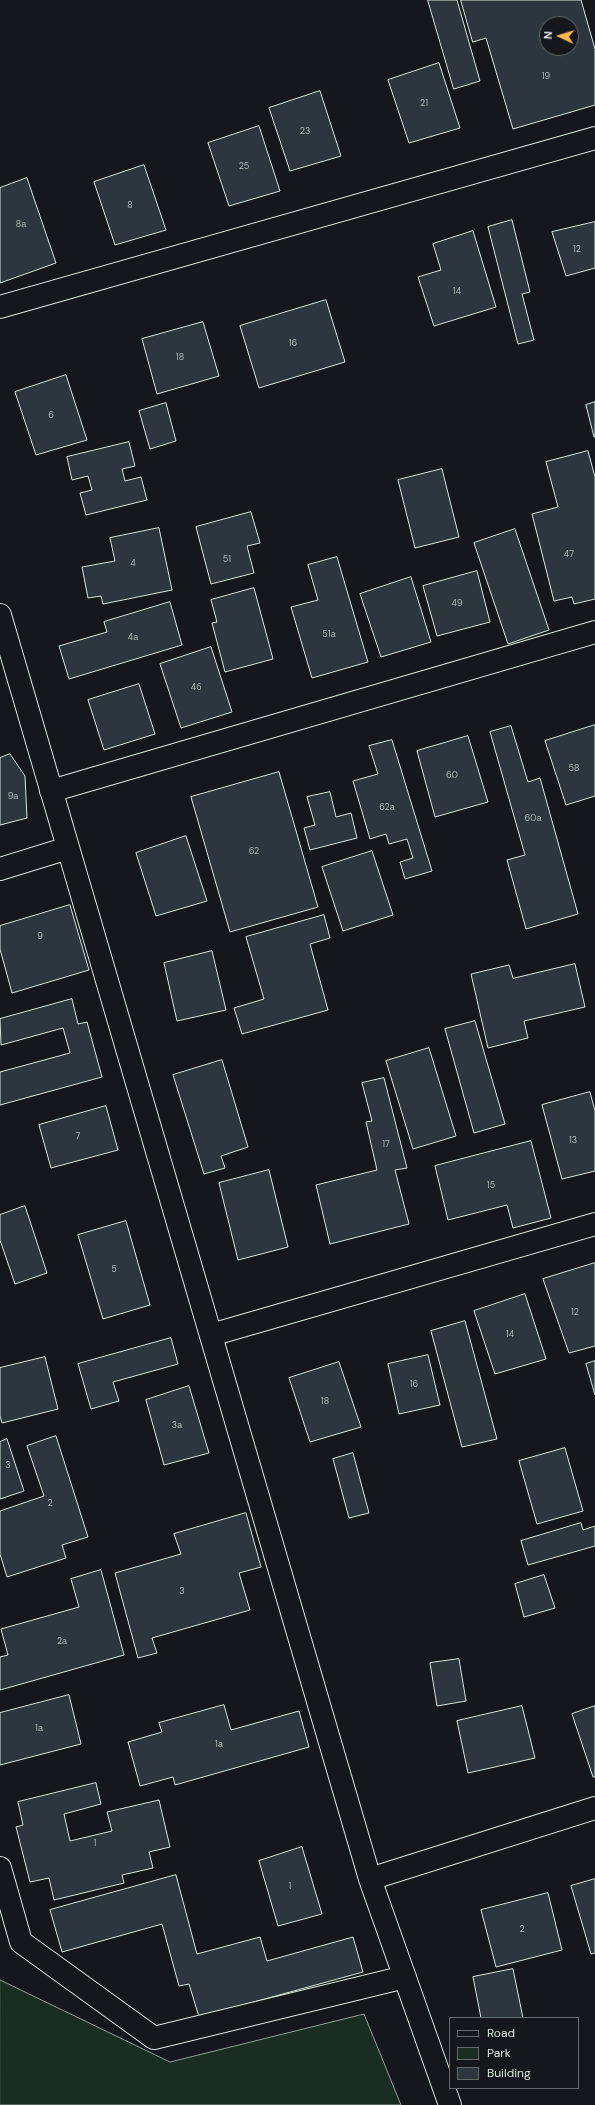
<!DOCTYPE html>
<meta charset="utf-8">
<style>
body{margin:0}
#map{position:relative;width:595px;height:2105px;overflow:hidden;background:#14181c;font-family:"DM Sans",sans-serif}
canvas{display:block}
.legend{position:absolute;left:449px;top:2017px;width:130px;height:72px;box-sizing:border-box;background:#14181c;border:1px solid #626a69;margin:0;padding:5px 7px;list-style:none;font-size:12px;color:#d8e6dc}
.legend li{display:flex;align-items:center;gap:8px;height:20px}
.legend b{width:20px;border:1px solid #626a69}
.north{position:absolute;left:539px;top:16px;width:40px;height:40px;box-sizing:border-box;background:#14181c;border:1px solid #626a69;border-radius:50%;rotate:274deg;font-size:11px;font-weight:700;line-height:16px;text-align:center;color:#d8e6dc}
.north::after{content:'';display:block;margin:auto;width:14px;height:18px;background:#ffb74d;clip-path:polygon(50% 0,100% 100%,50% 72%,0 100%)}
</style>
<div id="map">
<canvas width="595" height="2105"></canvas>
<ul class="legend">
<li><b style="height:5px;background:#14181c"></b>Road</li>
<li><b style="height:11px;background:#1a2d24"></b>Park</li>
<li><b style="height:11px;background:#2c363c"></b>Building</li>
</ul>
<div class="north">N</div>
</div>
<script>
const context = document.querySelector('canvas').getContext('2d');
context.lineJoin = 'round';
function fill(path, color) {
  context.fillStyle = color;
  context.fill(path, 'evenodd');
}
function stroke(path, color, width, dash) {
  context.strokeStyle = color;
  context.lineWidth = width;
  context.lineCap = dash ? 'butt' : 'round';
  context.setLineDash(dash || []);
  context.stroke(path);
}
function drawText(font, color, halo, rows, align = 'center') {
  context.font = font + ' "DM Sans",sans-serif';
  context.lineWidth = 3;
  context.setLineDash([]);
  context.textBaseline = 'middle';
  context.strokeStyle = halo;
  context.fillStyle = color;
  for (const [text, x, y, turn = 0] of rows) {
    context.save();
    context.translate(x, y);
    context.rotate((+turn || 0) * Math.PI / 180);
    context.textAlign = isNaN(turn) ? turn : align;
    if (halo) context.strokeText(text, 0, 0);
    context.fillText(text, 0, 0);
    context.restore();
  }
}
const green = new Path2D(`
 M0,1980L170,2062L364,2014L401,2105H0Z`);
const building = new Path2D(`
 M428,0H457L480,81L454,89Z
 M461,0H581L595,49V105L513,129L486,38L473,42ZM547,24H571V48H547Z
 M439,63L460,128L409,143L388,80Z
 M320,91L341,156L290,171L269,108Z
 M259,126L280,191L229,206L208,143Z
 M144,165L166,230L115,245L94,182Z
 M27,178L56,263L0,283V188Z
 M512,220L530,292L522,294L534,340L518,344L488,227Z
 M595,222V268L566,276L552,232Z
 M473,231L496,307L434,326L418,277L441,270L433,244Z
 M326,300L345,362L259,388L240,326Z
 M203,322L219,376L157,394L142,339Z
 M66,375L87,440L36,455L15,392Z
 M595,402V437H594L586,405Z
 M166,403L176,441L150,449L139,411Z
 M129,442L135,466L122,469L125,481L141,477L147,500L86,515L80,493L92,490L88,476L72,480L67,457Z
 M588,451L595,477V599L574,604L572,597L554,601L532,514L558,507L546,462Z
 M442,469L459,537L415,548L398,480Z
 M251,512L260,543L247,546L254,573L211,584L196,527Z
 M159,528L172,590L103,604L101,596L88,598L82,567L115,561L110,538Z
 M515,529L549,630L508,644L474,543Z
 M337,557L368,662L312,678L291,607L318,600L308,565Z
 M477,571L490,622L437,636L423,586Z
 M411,577L431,642L381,657L360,594Z
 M254,588L273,659L225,672L212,623L217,622L211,600Z
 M170,602L182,645L69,679L59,646L107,632L104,622Z
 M211,647L232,712L181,728L160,664Z
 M139,684L155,734L104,750L88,700Z
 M595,725V796L566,805L545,741Z
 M511,726L528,782L540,778L578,914L526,929L507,860L525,855L490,732Z
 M468,736L488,802L435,817L417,751Z
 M392,740L432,871L405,879L400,862L413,858L407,839L389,844L386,834L370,839L353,781L378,774L369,746Z
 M10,754L25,776L27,818L0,825V758Z
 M279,772L318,907L230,932L191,797Z
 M330,792L336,817L351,813L357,838L310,850L304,828L315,825L307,797Z
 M186,836L207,901L156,916L136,853Z
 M372,851L393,915L343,931L322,867Z
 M70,905L89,970L12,993L0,949V926Z
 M324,915L330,938L310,944L328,1010L242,1034L234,1008L264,999L246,937Z
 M212,951L226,1010L177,1021L164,963Z
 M575,964L585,1007L524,1021L528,1038L488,1048L471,974L509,965L513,978Z
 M72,999L78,1024L87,1022L102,1077L0,1105V1072L70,1053L63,1028L1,1045L0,1019Z
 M475,1021L505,1124L474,1133L445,1029Z
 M429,1048L456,1136L413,1149L386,1061Z
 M222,1060L248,1147L221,1156L225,1168L204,1174L173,1075Z
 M384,1078L407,1168L395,1170L409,1224L330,1244L316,1185L377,1170L366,1122L372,1121L362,1083Z
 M590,1092L595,1111V1171L562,1179L542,1105Z
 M106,1106L118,1150L51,1168L39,1125Z
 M531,1141L551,1218L513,1228L507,1205L448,1220L435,1166Z
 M269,1170L288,1247L238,1260L219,1183Z
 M25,1206L47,1273L15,1284L0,1240V1215Z
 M126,1221L150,1305L103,1319L78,1235Z
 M595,1263V1346L569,1353L543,1279Z
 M525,1294L546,1359L495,1374L474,1311Z
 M465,1321L497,1439L462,1447L431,1331Z
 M171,1338L178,1364L113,1382L119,1401L91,1409L78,1364Z
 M428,1355L440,1405L399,1414L388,1364Z
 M45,1357L58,1409L2,1423L0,1416V1368Z
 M595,1361V1395L586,1364Z
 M339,1362L361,1427L310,1442L289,1378Z
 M189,1386L209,1453L164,1465L146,1400Z
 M56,1436L88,1537L62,1545L66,1558L7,1577L0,1554V1511L44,1496L27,1446Z
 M7,1439L24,1491L0,1499V1442Z
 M565,1448L583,1511L537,1524L519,1461Z
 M353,1453L369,1513L349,1518L333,1459Z
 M246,1513L261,1567L239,1573L250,1610L152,1638L157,1653L138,1658L115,1573L181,1554L174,1534Z
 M581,1523L583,1530L595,1526V1546L528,1565L521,1541Z
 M101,1570L124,1655L0,1690V1657L8,1655L1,1629L79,1607L71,1579Z
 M544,1575L555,1608L524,1617L515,1584Z
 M459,1659L466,1701L437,1706L430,1663Z
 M69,1695L81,1744L0,1765V1713Z
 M224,1705L231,1730L299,1711L309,1747L175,1785L173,1777L140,1786L128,1742L162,1732L159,1723Z
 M522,1706L535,1758L468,1773L457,1721Z
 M595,1706V1777H593L572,1714Z
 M96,1783L101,1804L64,1814L70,1841L112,1831L107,1812L159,1800L170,1847L149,1852L153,1868L122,1875L124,1883L54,1900L49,1878L30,1882L16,1827L23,1825L18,1802Z
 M302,1847L322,1914L278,1926L259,1861Z
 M176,1875L197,1954L260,1937L267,1961L353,1937L363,1972L199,2017L189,1984L179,1986L162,1924L62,1952L50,1910Z
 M595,1879V1953L591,1954L571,1886Z
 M548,1893L562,1950L496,1967L481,1910Z
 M513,1969L523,2018H481L473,1977Z`);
const minor = new Path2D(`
 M0,307L595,138
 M0,615L370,1879L450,2105
 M51,791L595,632
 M0,869L68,848
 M211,1335L595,1224
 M0,1868L21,1942L154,2038L405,1977
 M370,1879L595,1808`);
const numberNames = [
 ["19",546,77],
 ["21",424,104],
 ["23",305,132],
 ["25",244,167],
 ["8",130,206],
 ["8а",21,225],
 ["12",577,250],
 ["14",457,292],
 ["16",293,344],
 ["18",180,358],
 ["6",51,416],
 ["47",569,555],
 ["51",227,560],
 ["4",133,564],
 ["49",457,604],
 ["51а",329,635],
 ["4а",133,638],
 ["4б",196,688],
 ["58",574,769],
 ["60",452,776],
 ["9а",13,797],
 ["62а",387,808],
 ["60а",533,819],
 ["62",254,852],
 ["9",40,937],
 ["7",78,1137],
 ["13",573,1141],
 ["17",386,1145],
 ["15",491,1186],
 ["5",114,1270],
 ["12",575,1313],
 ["14",510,1335],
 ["16",414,1385],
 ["18",325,1402],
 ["3а",177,1426],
 ["3",8,1466],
 ["2",50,1504],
 ["3",182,1592],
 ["2а",62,1642],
 ["1а",39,1729],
 ["1а",219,1745],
 ["1",95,1844],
 ["1",290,1887],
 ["2",522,1930]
];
fill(green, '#1a2d24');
stroke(green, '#939e99', 1);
fill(building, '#2c363c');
stroke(building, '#d8e6dc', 1);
stroke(minor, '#d8e6dc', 24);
stroke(minor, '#14181c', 22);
drawText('9px', '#adbab4', null, numberNames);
</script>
